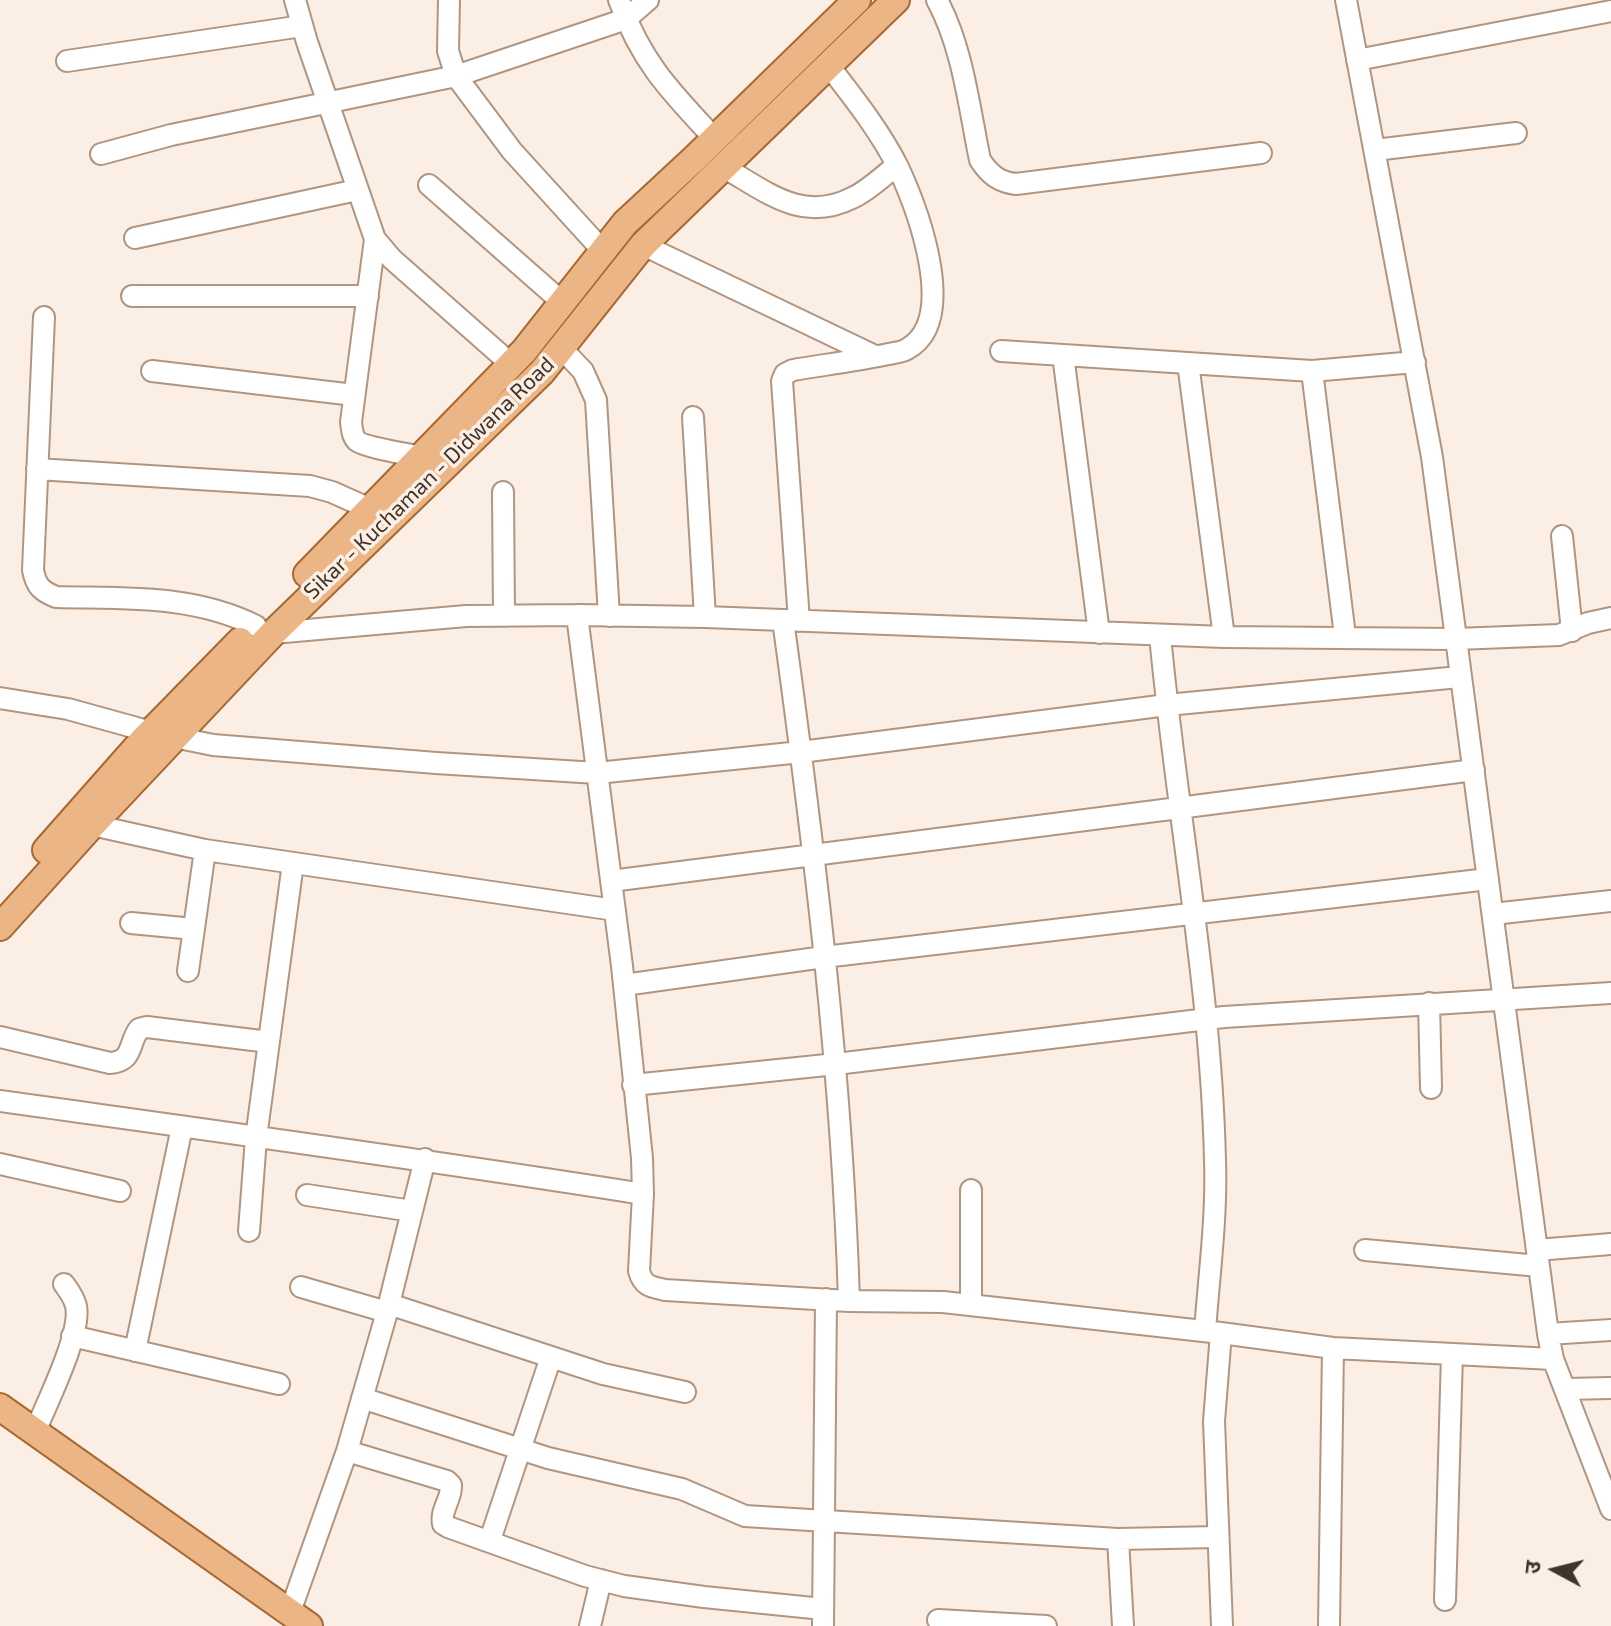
<!DOCTYPE html>
<meta charset="utf-8">
<style>
body{margin:0}
#map{position:relative;width:1611px;height:1626px;overflow:hidden;background:#fbefe5;font-family:"Exo 2","Noto Sans Devanagari",sans-serif}
canvas{display:block}
.north{position:absolute;left:1515px;top:1530px;width:80px;height:80px;-webkit-text-stroke:6px #fbefe5;paint-order:stroke;rotate:277deg;font-size:22px;font-weight:700;line-height:32px;text-align:center;color:#40342a}
.north::after{content:'';display:block;margin:auto;width:28px;height:36px;background:#40342a;clip-path:polygon(50% 0,100% 100%,50% 72%,0 100%)}
</style>
<div id="map">
<canvas width="1611" height="1626"></canvas>
<div class="north">उ</div>
</div>
<script>
const context = document.querySelector('canvas').getContext('2d');
context.lineJoin = 'round';
function stroke(path, color, width, dash) {
  context.strokeStyle = color;
  context.lineWidth = width;
  context.lineCap = dash ? 'butt' : 'round';
  context.setLineDash(dash || []);
  context.stroke(path);
}
function drawText(font, color, halo, rows, align = 'center') {
  context.font = font + ' "Exo 2",sans-serif';
  context.lineWidth = 7;
  context.setLineDash([]);
  context.textBaseline = 'middle';
  context.strokeStyle = halo;
  context.fillStyle = color;
  for (const [text, x, y, turn = 0] of rows) {
    context.save();
    context.translate(x, y);
    context.rotate((+turn || 0) * Math.PI / 180);
    context.textAlign = isNaN(turn) ? turn : align;
    if (halo) context.strokeText(text, 0, 0);
    context.fillText(text, 0, 0);
    context.restore();
  }
}
const minor = new Path2D(`
 M295,0L307,42L375,239L392,259L511,364
 M449,0L448,51L456,76L512,151L603,251
 M619,0C641,62 671,92 715,139
 M937,0C963,48 969,107 980,160C990,175 999,182 1016,184L1261,153
 M1346,0L1432,457L1548,1334L1553,1359L1611,1509
 M1357,60L1611,11
 M67,61L302,26
 M1375,150L1516,133
 M101,154L171,135L456,76L626,19L648,0
 M725,168C767,192 802,223 852,198C868,191 883,176 897,165
 M429,185L562,302
 M135,238L357,190
 M375,239L351,422C352,429 352,436 357,441C364,447 408,454 421,457
 M643,245L875,356
 M132,296H368
 M44,317L33,570C36,586 41,591 56,597C125,599 192,594 256,626
 M561,348L583,371L596,400L609,616
 M1001,351L1312,371L1415,362
 M1063,355L1099,633
 M1188,363L1224,637
 M152,371L354,395
 M1312,371L1345,636
 M693,417L705,617
 M37,469L310,486L332,492L370,509
 M503,492L504,616
 M1562,536L1572,631
 M577,615L622,966L642,1158L643,1194L639,1271C643,1286 651,1287 665,1290L849,1301L943,1302L1221,1333L1333,1348L1553,1359
 M783,620C814,846 842,1073 849,1301
 M799,621L782,381L785,374L793,370C823,365 854,361 884,355C891,353 901,353 907,349C960,320 917,208 898,167C880,131 853,97 829,66
 M273,633L466,616L577,615L705,617L1224,637L1456,639L1559,635L1588,623L1611,618
 M1160,635C1176,810 1211,984 1215,1161C1217,1217 1209,1275 1205,1331
 M0,698L68,709L151,732
 M174,737L213,745L436,763L597,773L801,752L1167,705L1459,677
 M92,825L205,850L615,910
 M611,881L1474,770
 M1493,914L1611,901
 M131,923L194,929
 M188,971L205,850
 M624,985L824,957L1488,879
 M1429,1003L1431,1088
 M0,1037L110,1063C134,1061 128,1044 139,1029L147,1027L269,1042
 M633,1085L836,1064L1224,1017L1611,993
 M0,1101C215,1131 429,1160 643,1194
 M0,1164L120,1191
 M971,1190V1305
 M307,1195L412,1211
 M249,1231L256,1138L293,863
 M1365,1250L1539,1266
 M1537,1250L1611,1244
 M301,1287L387,1312
 M389,1304L603,1374L685,1392
 M1221,1333L1214,1421L1222,1626
 M1548,1334L1611,1330
 M72,1336L279,1384
 M135,1351L182,1127
 M1565,1389L1611,1388
 M362,1398L548,1458L682,1489L745,1516L1118,1539L1218,1537
 M35,1432C46,1404 82,1334 76,1306C74,1297 69,1291 64,1284
 M347,1451L447,1481L451,1485C452,1499 440,1510 443,1524L448,1527L585,1576L624,1586L704,1597L823,1609
 M1118,1539L1123,1626
 M490,1540L551,1357
 M1445,1600L1452,1354
 M290,1612L347,1451L387,1312L425,1159
 M938,1620L1046,1626
 M590,1626L601,1580
 M823,1626L826,1299
 M1329,1626L1333,1348`);
const major = new Path2D(`
 M307,574L524,351L625,223L695,158L857,0
 M46,850L144,739L240,641
 M0,927L92,825L273,633L542,372L643,245L896,0
 M0,1407L309,1626`);
const streetNames = [
 ["Sikar - Kuchaman - Didwana Road",429,478,-44]
];
stroke(minor, '#b2957f', 24);
stroke(major, '#a76831', 30);
stroke(minor, '#fff', 20);
stroke(major, '#ebb586', 26);
drawText('22px', '#40342a', '#fbefe5', streetNames);
</script>
